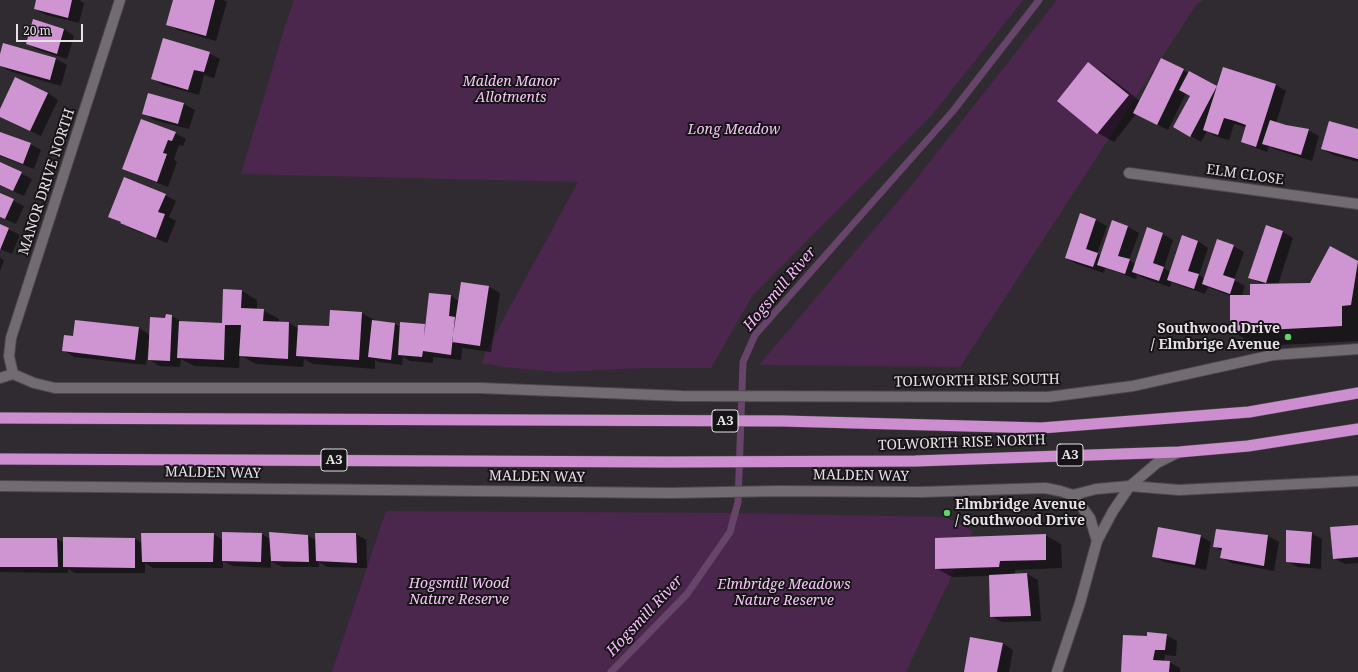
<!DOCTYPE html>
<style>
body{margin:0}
#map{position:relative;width:1358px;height:672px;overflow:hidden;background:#302b30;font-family:"Noto Serif",serif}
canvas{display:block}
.scale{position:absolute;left:16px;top:24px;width:67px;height:18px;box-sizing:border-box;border:2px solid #e6e2e6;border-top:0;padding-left:5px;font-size:12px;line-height:14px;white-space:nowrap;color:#e6e2e6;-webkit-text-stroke:3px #171417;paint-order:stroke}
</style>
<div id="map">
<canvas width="1358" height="672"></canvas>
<div class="scale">20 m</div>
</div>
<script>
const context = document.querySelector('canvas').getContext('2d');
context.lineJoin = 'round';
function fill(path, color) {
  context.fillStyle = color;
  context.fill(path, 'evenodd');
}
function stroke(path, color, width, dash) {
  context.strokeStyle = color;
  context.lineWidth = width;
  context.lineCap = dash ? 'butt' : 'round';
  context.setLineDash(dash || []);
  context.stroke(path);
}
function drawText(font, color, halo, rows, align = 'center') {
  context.font = font + ' "Noto Serif",serif';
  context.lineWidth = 4;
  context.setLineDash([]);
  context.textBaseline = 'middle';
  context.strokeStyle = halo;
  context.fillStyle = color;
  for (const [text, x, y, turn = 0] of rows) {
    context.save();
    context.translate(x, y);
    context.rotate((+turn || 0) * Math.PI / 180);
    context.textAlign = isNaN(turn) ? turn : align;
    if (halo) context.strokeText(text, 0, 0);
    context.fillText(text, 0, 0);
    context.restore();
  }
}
const green = new Path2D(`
 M294,0H1023L932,115L753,295L711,368H644L558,372L503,367L482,363L486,351L578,182L241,174L285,26Z
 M1057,0H1203L1196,5L960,367L759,365L910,187Z
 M386,511L730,513L946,517L973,531L906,672H332Z`);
const shadow = new Path2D(`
 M37,0H79L84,3L79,23L46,15L35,9Z
 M174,0H223L227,2L216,41L178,30L167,24Z
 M64,29L74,36L67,59L38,50L27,44Z
 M4,44L56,59L67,65L61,86L9,71L0,66V58Z
 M209,53L220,59L214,78L204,75L199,95L163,85L153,79Z
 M1161,59L1218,88L1276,85L1286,91L1276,123L1308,130L1319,136L1312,161L1274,149L1269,146L1267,152L1253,147L1242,141L1247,127L1234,124L1229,140L1215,136L1207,131L1201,142L1185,133L1191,96L1186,93L1168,130L1136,114L1114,142L1098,133L1058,101L1089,64L1104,73L1140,101Z
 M48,93L58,100L41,136L0,116V111Z
 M149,94L184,104L195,110L189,129L154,120L143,113Z
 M1358,129V162L1333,155L1322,149Z
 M0,133L30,144L41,150L34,169L0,156Z
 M175,133L186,139L183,146L179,145L174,159L177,162L168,187L134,174L124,168Z
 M0,163L32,179L24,196L0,185Z
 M0,194L24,206L16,224L0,217Z
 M165,195L176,201L169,217L176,221L167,243L132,229L109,216Z
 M1081,214L1096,220L1107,226L1097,254L1101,256L1113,221L1128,227L1139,233L1129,260L1135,264L1147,228L1163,234L1173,240L1164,268L1170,272L1198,241L1208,248L1199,275L1205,279L1233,246L1244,252L1234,280L1245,286L1242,296H1251L1263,285L1250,277L1283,232L1293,238L1278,285L1311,284L1330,248L1358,262V341L1258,346L1231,331V296L1208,287L1205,294L1178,285L1172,282L1170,287L1143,278L1137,274L1136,279L1105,268L1104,273L1077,264L1066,258Z
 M0,225L20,235L12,254L0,249Z
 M0,258L4,260L0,271Z
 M462,283L489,287L500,293L491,352L462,348L461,360L433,357V363L410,361L403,357L402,365L379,362L375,360V369L313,364L304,359L303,367L256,364L240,355L239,368L194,366L181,359L180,367L159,366L149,359V350H148L146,365L74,357L63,350L74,338L76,321L139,328L150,335L166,319L172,316L182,322L223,324L242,291L257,300V310H263L279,319V323H289L299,329L329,327L330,311L362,313L376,321L395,324L401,327L426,326L451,296L459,301Z
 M1358,526V563L1345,564L1334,558Z
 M1217,530L1268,536L1279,542L1274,571L1231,563L1221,557L1222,551L1214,546Z
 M270,533L308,536L316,540L356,534L366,540L367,568L327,567L319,562V567H282L271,561V568L233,566L223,561V568H153L145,563V573H75L68,569V573L0,572V539H57L64,543L135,539L142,543L213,534L223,540L261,534L271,539Z
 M1311,533L1322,539L1321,569L1298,567L1287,561Z
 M1045,535L1061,544L1062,568L1015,570V575L1027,574L1038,580L1041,621L1002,622L991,616L990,576L952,577L936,568Z
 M1200,536L1211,542L1206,570L1164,562L1153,556Z
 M1166,635L1177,641L1176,656L1165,655L1164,662H1169L1180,668V672H1122Z
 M1002,643L1013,650L1009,672H965Z`);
const stream = new Path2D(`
 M611,672L687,594L730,532L738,502L743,362L755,335L953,111L1039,0`);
const building = new Path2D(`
 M36,0H72L68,18L34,9Z
 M173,0H215L206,36L166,25Z
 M33,19L64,29L57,54L26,44Z
 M163,38L210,52L204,72L194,70L188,90L151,79Z
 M3,43L56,58L50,80L0,66V54Z
 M1161,58L1184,69L1157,125L1133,113Z
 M1088,62L1129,95L1097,134L1057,101Z
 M1223,67L1276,84L1256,147L1241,142L1246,125L1235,121L1224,118L1218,135L1203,130Z
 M1189,71L1217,86L1190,137L1173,127L1190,96L1179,90Z
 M15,77L48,93L30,131L0,117V109Z
 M148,93L184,103L178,124L142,114Z
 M141,119L176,132L172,141L168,140L163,153L167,154L157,182L122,169Z
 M1270,120L1286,125L1309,129L1301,155L1262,144Z
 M1329,121L1358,129V159L1321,149Z
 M0,132L31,143L23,164L0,155Z
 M0,162L22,172L13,191L0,185Z
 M124,177L166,194L158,212L165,214L156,238L120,223L121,222L108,217Z
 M0,193L14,199L5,219L0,217Z
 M1080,213L1096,219L1086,249L1098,253L1093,267L1065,258Z
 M1112,220L1128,226L1118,256L1130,259L1125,274L1097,265Z
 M0,224L9,228L0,250Z
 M1266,225L1283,231L1266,283L1248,278Z
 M1147,227L1163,233L1153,263L1164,267L1159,281L1132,272Z
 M1182,235L1198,241L1188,271L1199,274L1194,289L1167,280Z
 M1217,239L1234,245L1223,275L1235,279L1230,294L1202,284Z
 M1330,246L1358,261L1351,305L1342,306V326L1230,332V295H1250V284L1310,283Z
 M461,282L489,286L480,346L452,342Z
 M223,289L242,290L241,308L264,309L263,321L289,322L288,359L239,356L241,325H225L224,360L177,358L179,321L222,323Z
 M429,293L451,295L449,316L455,317L451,355L423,351L422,357L398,355L400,322L425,324L424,337Z
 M330,310L362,312L359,360L296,356L298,325L329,326Z
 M166,314L172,315L170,361L148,360L150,317L165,318Z
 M75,320L139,327L135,360L62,351L64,335L73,336Z
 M372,320L395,323L391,360L368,357Z
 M1358,525V557L1333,559L1330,527Z
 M1158,527L1201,535L1195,565L1152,557Z
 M1216,529L1268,535L1264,566L1220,558L1222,548L1213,547Z
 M1286,530L1312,532L1310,564L1286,562Z
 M222,532L262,533L261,562L222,561Z
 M269,532L308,535L309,562L271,561Z
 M141,533H214L213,562H142Z
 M315,533H356L357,563L316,561Z
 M1046,534V560L1000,561L999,567L935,569V538Z
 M63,537L135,538V568L63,567Z
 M0,538H57L58,567H0Z
 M1027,573L1031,616L990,617L989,575Z
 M1147,632L1167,634L1165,650H1155L1153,660L1170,661L1169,672H1121L1123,635L1147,636Z
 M970,637L1003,643L997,672H964Z`);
const minor = new Path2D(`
 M1129,173L1358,204
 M13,374L9,356L11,338L120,0
 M0,378L13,374L34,383L55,388H480L682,396L1048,397L1133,386L1273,355L1358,349
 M0,486L670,493L779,491L922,492L1045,488L1060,491L1073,495L1090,518L1097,541
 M1073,495L1096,489L1130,486L1179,490L1358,481`);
const tertiary = new Path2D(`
 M1057,672L1080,603L1097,541L1113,511L1130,486L1157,463L1179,452`);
const trunk = new Path2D(`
 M0,418L783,421L1041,428L1249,412L1358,393
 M0,459L669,462L915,461L1179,452L1248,446L1358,429`);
const markers = [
 [1288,337,4,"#61d469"],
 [947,513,4,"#61d469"]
];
const shields = [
 [725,421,26],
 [1070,455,26],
 [334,460,26]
];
const shieldNames = [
 ["A3",725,421],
 ["A3",1070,455],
 ["A3",334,460]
];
const parkNames = [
 ["Malden Manor",511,82],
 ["Allotments",511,98],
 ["Long Meadow",734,130],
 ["Hogsmill Wood",459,584],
 ["Nature Reserve",459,600],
 ["Elmbridge Meadows",784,585],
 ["Nature Reserve",784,601]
];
const streetNames = [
 ["ELM CLOSE",1245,175,8],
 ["MANOR DRIVE NORTH",47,182,-72],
 ["TOLWORTH RISE SOUTH",977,381,-1],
 ["TOLWORTH RISE NORTH",962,443,-2],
 ["MALDEN WAY",213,473,1],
 ["MALDEN WAY",861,476,1],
 ["MALDEN WAY",537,477,1]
];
const poiNames = [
 ["Southwood Drive",1280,329],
 ["/ Elmbrige Avenue",1280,345],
 ["Elmbridge Avenue",955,505,"left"],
 ["/ Southwood Drive",955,521,"left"]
];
const waterNames = [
 ["Hogsmill River",780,289,-50],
 ["Hogsmill River",645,616,-47]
];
fill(green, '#4b274d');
fill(shadow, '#0007');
stroke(stream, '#67446a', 7);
fill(building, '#cf94d2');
stroke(minor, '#4e494e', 12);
stroke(tertiary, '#4e494e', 12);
stroke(trunk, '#4e494e', 12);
stroke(minor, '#726b72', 10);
stroke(tertiary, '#726b72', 10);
stroke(trunk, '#cd8ed0', 11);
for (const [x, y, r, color] of markers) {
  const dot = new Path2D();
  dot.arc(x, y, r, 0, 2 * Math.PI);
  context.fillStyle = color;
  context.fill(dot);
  stroke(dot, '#171417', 1.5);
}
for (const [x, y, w] of shields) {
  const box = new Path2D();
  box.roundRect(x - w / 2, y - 11, w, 22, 3);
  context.fillStyle = '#171417';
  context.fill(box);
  stroke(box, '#e6e2e6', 1);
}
drawText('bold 13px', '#e6e2e6', null, shieldNames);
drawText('italic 14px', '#f5c7f7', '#171417', parkNames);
drawText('14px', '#e6e2e6', '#171417', streetNames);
drawText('bold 14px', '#e6e2e6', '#171417', poiNames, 'right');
drawText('italic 15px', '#fabcfe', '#171417', waterNames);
</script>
